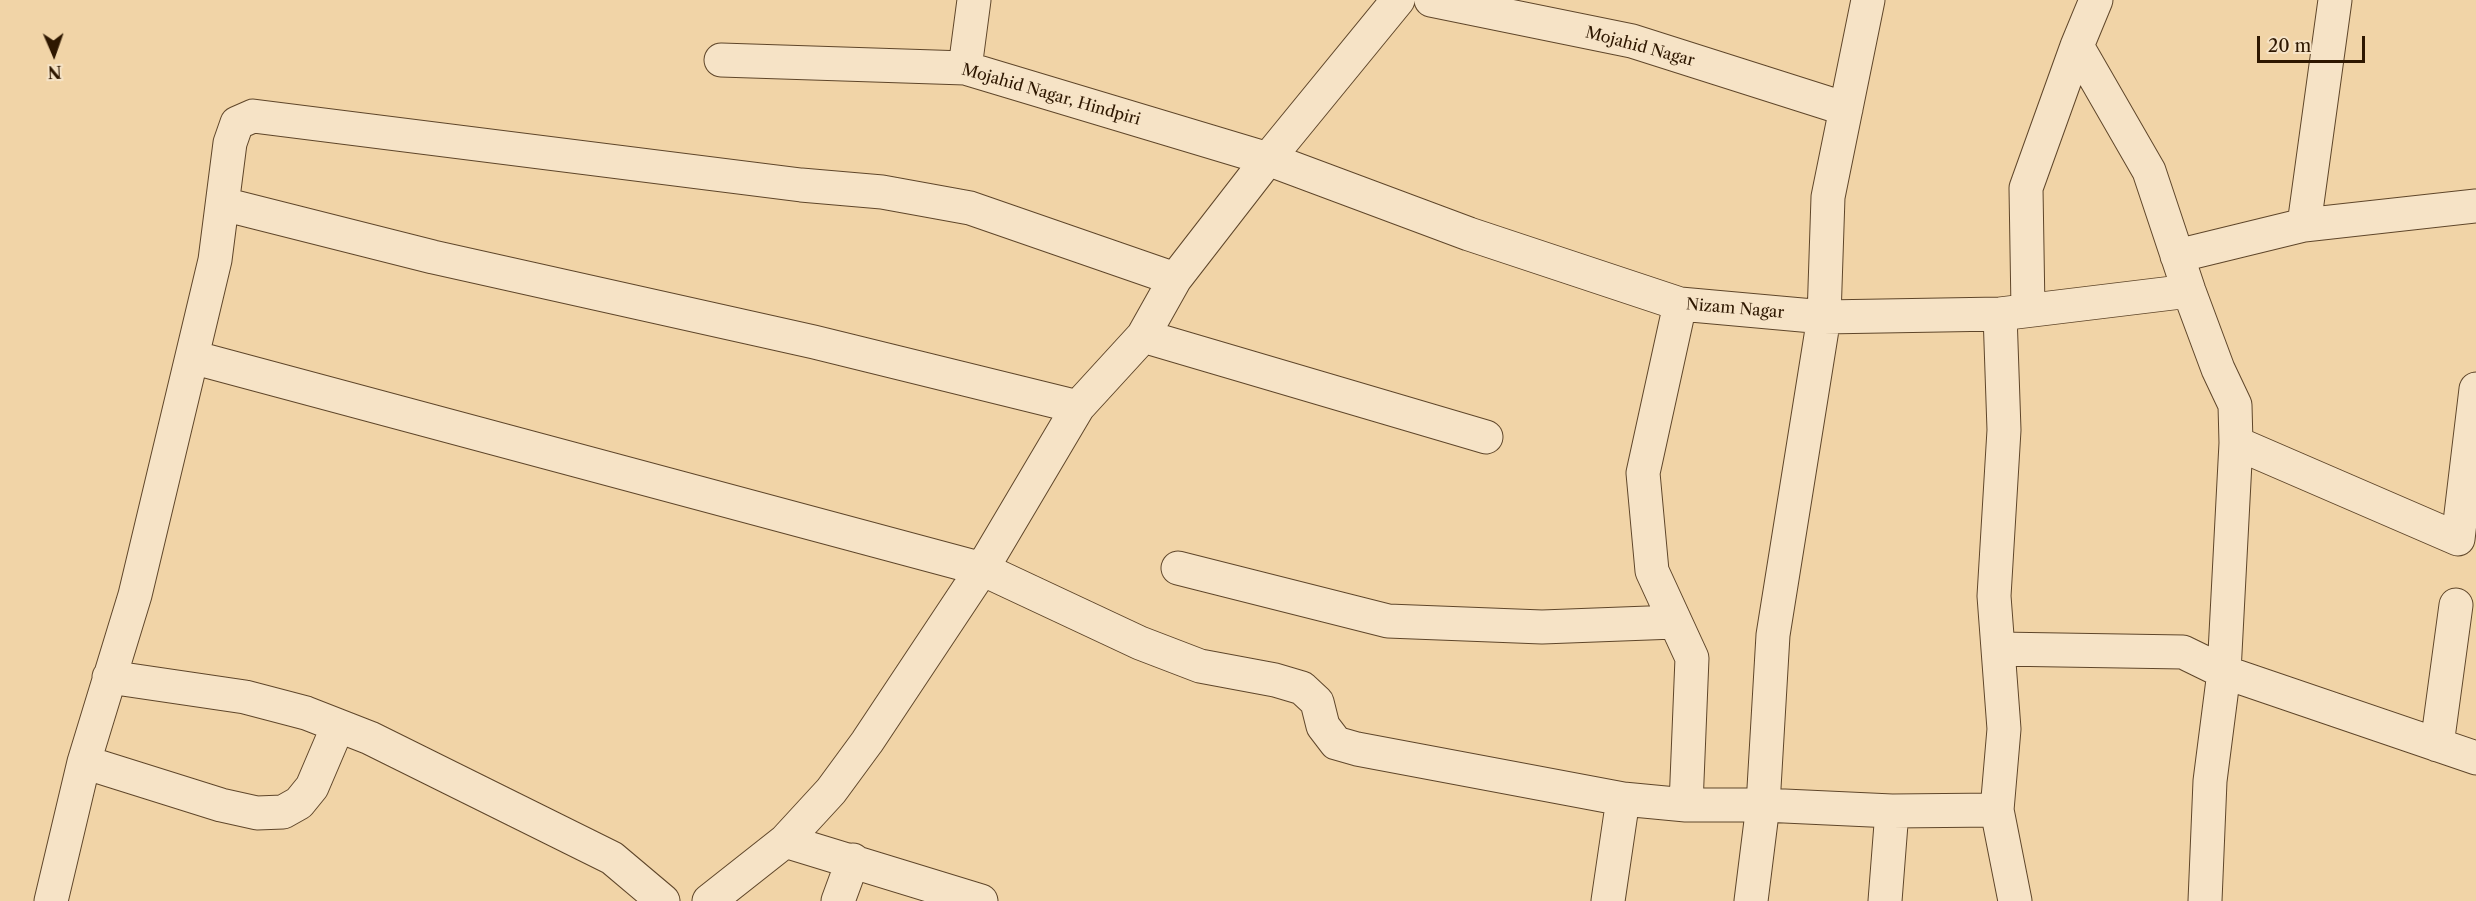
<!DOCTYPE html>
<style>
body{margin:0}
#map{position:relative;width:2476px;height:901px;overflow:hidden;background:#f1d4a7;font-family:"Libre Caslon Text",serif}
canvas{display:block}
.north{position:absolute;left:24px;top:24px;width:60px;height:60px;-webkit-text-stroke:4px #f6e3c6;paint-order:stroke;rotate:178deg;font-size:16px;font-weight:700;line-height:24px;text-align:center;color:#2e1700}
.north::after{content:'';display:block;margin:auto;width:21px;height:27px;background:#2e1700;clip-path:polygon(50% 0,100% 100%,50% 72%,0 100%)}
.scale{position:absolute;left:2257px;top:36px;width:108px;height:27px;box-sizing:border-box;border:3px solid #2e1700;border-top:0;padding-left:8px;font-size:18px;line-height:21px;white-space:nowrap;color:#2e1700;-webkit-text-stroke:4px #f6e3c6;paint-order:stroke}
</style>
<div id="map">
<canvas width="2476" height="901"></canvas>
<div class="north">N</div>
<div class="scale">20 m</div>
</div>
<script>
const context = document.querySelector('canvas').getContext('2d');
context.lineJoin = 'round';
function stroke(path, color, width, dash) {
  context.strokeStyle = color;
  context.lineWidth = width;
  context.lineCap = dash ? 'butt' : 'round';
  context.setLineDash(dash || []);
  context.stroke(path);
}
function drawText(font, color, halo, rows, align = 'center') {
  context.font = font + ' "Libre Caslon Text",serif';
  context.lineWidth = 4.5;
  context.setLineDash([]);
  context.textBaseline = 'middle';
  context.strokeStyle = halo;
  context.fillStyle = color;
  for (const [text, x, y, turn = 0] of rows) {
    context.save();
    context.translate(x, y);
    context.rotate((+turn || 0) * Math.PI / 180);
    context.textAlign = isNaN(turn) ? turn : align;
    if (halo) context.strokeText(text, 0, 0);
    context.fillText(text, 0, 0);
    context.restore();
  }
}
const minor = new Path2D(`
 M1431,0L1632,41L1846,109
 M2077,46L2149,171L2189,291L2218,369L2235,405L2236,443L2224,672L2210,781L2205,901
 M721,60L965,68L1268,159L1469,234L1680,304L1824,317L2000,314L2189,291
 M965,68L974,0
 M223,204L433,257L814,342L1078,407
 M2304,225L2335,0
 M2177,256L2304,225L2476,206
 M1680,304L1643,473L1652,571L1692,658L1686,805
 M2028,310L2026,188L2077,46L2096,0
 M2000,314L2004,430L1994,596L2004,729L1997,810L2015,901
 M1143,336L1486,437
 M192,357L982,569L1140,643L1200,666L1275,680L1302,688L1317,702L1323,726L1336,743L1357,749L1623,799L1686,805H1763L1892,811L1997,810
 M2236,443L2458,539L2476,389
 M1178,568L1388,621L1542,627L1675,622
 M1999,649L2183,652L2224,672L2476,758
 M109,677L245,697L306,713L370,738L612,858L663,901
 M2437,745L2456,605
 M84,762L221,805L257,813L283,812L299,803L312,787L338,726
 M785,841L981,901
 M51,901L84,762L135,595L215,260L230,143L237,123L253,116L801,185L882,192L970,208L1175,279
 M709,901L785,841L831,791L867,742L982,569L1078,407L1143,336L1175,279L1268,159L1398,0
 M838,901L853,860
 M1608,901L1623,799
 M1751,901L1763,805L1773,635L1824,317L1828,197L1868,0
 M1885,901L1892,811`);
const streetNames = [
 ["Mojahid Nagar",1640,47,15],
 ["Mojahid Nagar, Hindpiri",1051,95,16],
 ["Nizam Nagar",1735,309,5]
];
stroke(minor, '#5f462a', 35);
stroke(minor, '#f6e3c6', 33);
drawText('16px', '#2e1700', '#f6e3c6', streetNames);
</script>
